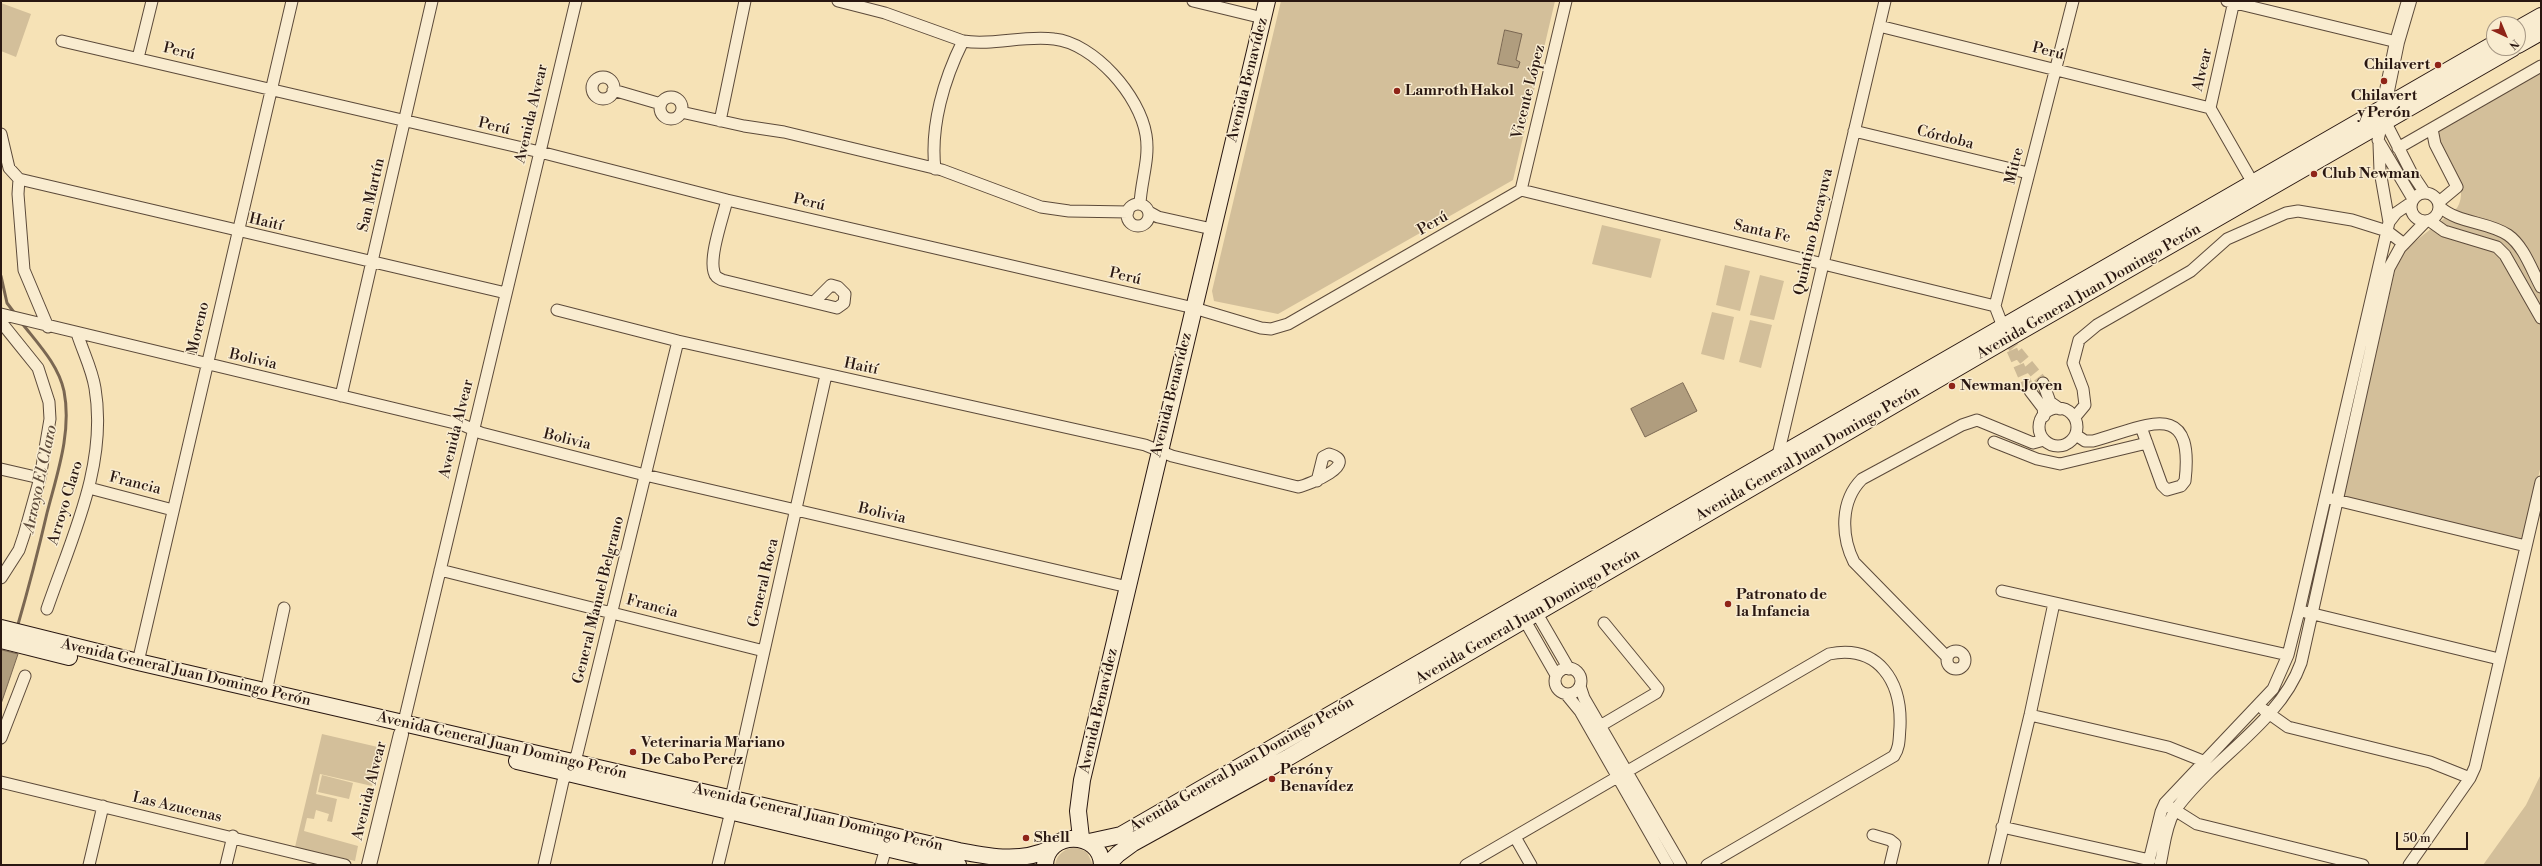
<!DOCTYPE html>
<meta charset="utf-8">
<style>
body{margin:0}
#map{position:relative;width:2542px;height:866px;overflow:hidden;background:#f6e2b6;font-family:"Libre Bodoni",serif}
canvas{display:block}
.frame{position:absolute;inset:0;border:2px solid #291711;pointer-events:none}
.north{position:absolute;left:2486px;top:16px;width:40px;height:40px;box-sizing:border-box;background:#f9ecd0;border:1px solid #a69784;border-radius:50%;rotate:136deg;font-size:11px;font-weight:700;line-height:16px;text-align:center;color:#291711}
.north::after{content:'';display:block;margin:auto;width:14px;height:18px;background:#8f2418;clip-path:polygon(50% 0,100% 100%,50% 72%,0 100%)}
.scale{position:absolute;left:2396px;top:832px;width:72px;height:18px;box-sizing:border-box;border:2px solid #291711;border-top:0;padding-left:5px;font-size:12px;line-height:14px;white-space:nowrap;color:#291711;-webkit-text-stroke:3px #f9ecd0;paint-order:stroke}
</style>
<div id="map">
<canvas width="2542" height="866"></canvas>
<div class="frame"></div>
<div class="north">N</div>
<div class="scale">50 m</div>
</div>
<script>
const context = document.querySelector('canvas').getContext('2d');
context.lineJoin = 'round';
function fill(path, color) {
  context.fillStyle = color;
  context.fill(path, 'evenodd');
}
function stroke(path, color, width, dash) {
  context.strokeStyle = color;
  context.lineWidth = width;
  context.lineCap = dash ? 'butt' : 'round';
  context.setLineDash(dash || []);
  context.stroke(path);
}
function drawText(font, color, halo, rows, align = 'center') {
  context.font = font + ' "Libre Bodoni",serif';
  context.lineWidth = 3;
  context.setLineDash([]);
  context.textBaseline = 'middle';
  context.strokeStyle = halo;
  context.fillStyle = color;
  for (const [text, x, y, turn = 0] of rows) {
    context.save();
    context.translate(x, y);
    context.rotate((+turn || 0) * Math.PI / 180);
    context.textAlign = isNaN(turn) ? turn : align;
    if (halo) context.strokeText(text, 0, 0);
    context.fillText(text, 0, 0);
    context.restore();
  }
}
const green = new Path2D(`
 M1281,1H1555L1513,180L1278,314L1214,301L1212,291Z
 M1,3L31,14L16,57L1,51Z
 M2541,70V465L2524,539L2344,497L2395,270L2407,248L2457,208C2471,187 2446,155 2437,135L2438,131Z
 M1602,225L1661,239L1651,278L1592,264Z
 M1725,265L1750,271L1740,311L1716,305Z
 M1760,275L1784,281L1774,320L1750,315Z
 M1712,312L1734,317L1724,360L1701,354Z
 M1750,320L1772,325L1761,368L1739,362Z
 M322,734L382,748L372,786L320,774L316,794L337,799L332,822L327,821L329,814L316,810L314,819L307,818L304,831L358,846L355,861L295,847Z
 M2541,774V865H2483L2526,805Z
 M322,775L353,783L349,799L318,792Z
 M1075,847L1087,852L1093,865H1055C1057,854 1064,849 1075,847Z`);
const water = new Path2D(`
 M1505,30L1522,34L1516,60L1520,62L1518,68L1498,64Z
 M1683,383L1697,411L1645,437L1631,409Z
 M2,650L18,654L1,704V653Z`);
const stream = new Path2D(`
 M1,276L7,303L16,315
 M17,628C28,590 38,552 47,513C57,474 72,432 64,391C58,364 38,344 21,322`);
const minorTunnel = new Path2D(`
 M2007,339L2043,383
 M2012,350L2030,391`);
const minor = new Path2D(`
 M838,1L885,13L963,41C993,46 1023,35 1054,39C1094,43 1140,96 1146,135C1150,158 1141,181 1140,204
 M1193,1L1263,18
 M2227,1L2397,42
 M2234,1L2210,108L2253,183
 M1879,26L2210,108
 M62,41L540,152L727,200L1194,308L1261,328L1271,329L1288,324L1521,190
 M138,58L152,1
 M592 88a11 11 0 1 1 22 0a11 11 0 1 1-22 0Z
 M613,90L661,104
 M660 108a11 11 0 1 1 22 0a11 11 0 1 1-22 0Z
 M681,112L744,126L784,132L942,170L1041,207L1069,211L1128,212
 M720,121L745,1
 M2432,129L2435,144L2457,187L2439,202
 M1854,131L2028,173
 M1,134L9,168L19,179L506,293
 M2379,144L2380,171L2389,222
 M2398,148L2541,66
 M935,169C930,126 944,79 963,41
 M19,179L18,194L24,270L48,327
 M1521,190L1995,306
 M1521,190L1566,1
 M2411 207a14 14 0 1 1 28 0a14 14 0 1 1-28 0Z
 M2413,199L2378,140L2382,123L2389,129L2411,172L2425,193
 M727,200C723,217 709,256 714,272C715,277 718,278 722,280L837,308L844,303L845,294L838,287L831,285L815,301
 M1127 215a11 11 0 1 1 22 0a11 11 0 1 1-22 0Z
 M2440,207C2459,224 2487,221 2508,235C2524,246 2532,271 2541,287
 M1149,212L1158,217L1212,229
 M2430,221L2444,231L2497,247L2505,255L2541,318
 M557,310L678,341L1145,445L1172,456L1298,487C1309,485 1361,463 1329,454L1323,457L1317,481
 M1,314L463,425L481,433L645,475L1128,587
 M1,322L38,368L49,402L50,419L40,478L24,535L19,550L1,578
 M2005,332L1995,306L2073,1
 M2043,383L2050,402L2060,409
 M2030,391L2043,408L2044,416
 M341,396L432,1
 M2039 427a19 19 0 1 1 38 0a19 19 0 1 1-38 0Z
 M2075,417L2085,405L2083,389L2073,363L2079,340L2097,325L2191,271L2227,239L2286,213L2298,211L2352,220L2387,231L2404,244
 M2076,435L2085,441H2093C2145,427 2195,396 2185,481L2181,486L2167,490L2162,485L2141,427
 M1994,442L2037,459L2060,464L2147,443
 M1779,460L1778,455L1885,1
 M1,469L40,478
 M89,488L173,510
 M2332,499L2526,546
 M440,570L764,651
 M2002,591L2288,655
 M47,609C71,539 108,465 95,388C92,369 83,352 77,333
 M1536,612L1569,669
 M2305,612L2499,659
 M1524,619L1556,675
 M1947 660a9 9 0 1 1 18 0a9 9 0 1 1-18 0Z
 M1947,657L1854,562C1841,536 1840,501 1862,479L1962,425L1977,420L2033,443L2044,440
 M138,662L292,1
 M1555 681a13 13 0 1 1 26 0a13 13 0 1 1-26 0Z
 M1580,686L1584,698L1681,865
 M266,692L284,608
 M1566,694L1580,711L1668,865
 M2264,710L2288,727L2430,762L2470,778
 M2030,715L2168,747L2203,761
 M1600,726L1656,693L1658,689L1604,623
 M402,730L576,1
 M1,738L25,676
 M1,782L345,865
 M731,798L826,375
 M2170,807L2197,824L2363,865
 M2002,827L2150,860
 M1873,835L1890,840L1895,844L1890,865
 M1515,837L1531,865
 M89,865L103,806
 M226,865L233,836
 M544,865L563,781L577,754L678,341
 M718,865L731,811
 M881,865L886,848
 M1466,865L1829,654C1879,644 1902,682 1900,727C1899,738 1900,747 1894,756L1707,865
 M1994,865L2030,715L2054,603
 M2148,865L2161,812L2165,803L2273,689L2288,655L2299,611L2389,222L2396,213L2412,202
 M2160,865C2164,848 2165,828 2174,812C2183,798 2196,785 2208,773C2242,740 2285,708 2301,663L2389,268L2400,248L2426,221
 M2409,865L2470,778L2475,767L2541,482`);
const tertiary = new Path2D(`
 M2382,115L2397,42L2409,1
 M369,865L401,734`);
const secondary = new Path2D(`
 M2518,29L2541,16
 M2518,45L2541,32
 M1,628L138,662L959,851C991,857 1020,863 1050,849
 M1,640L69,657
 M517,761L958,865
 M1081,838L1078,811L1082,780L1267,1
 M1089,842L1121,835L2494,44
 M1045,865C1046,830 1101,830 1102,865
 M1107,865L1118,854L1133,843L1289,757L2007,339L2513,48`);
const markers = [
 [2438,65,4,"#8f2418"],
 [2384,81,4,"#8f2418"],
 [1397,91,4,"#8f2418"],
 [2314,174,4,"#8f2418"],
 [1952,386,4,"#8f2418"],
 [1728,604,4,"#8f2418"],
 [633,752,4,"#8f2418"],
 [1272,779,4,"#8f2418"],
 [1026,838,4,"#8f2418"]
];
const streetNames = [
 ["Perú",179,52,13],
 ["Perú",2048,52,14],
 ["Alvear",2203,70,-77],
 ["Avenida Benavídez",1248,80,-76],
 ["Vicente López",1529,92,-76],
 ["Avenida Alvear",532,114,-77],
 ["Perú",494,127,13],
 ["Córdoba",1945,138,14],
 ["Mitre",2015,166,-76],
 ["San Martín",372,195,-77],
 ["Perú",809,203,13],
 ["Haití",266,223,13],
 ["Perú",1433,224,-30],
 ["Santa Fe",1762,232,13],
 ["Quintino Bocayuva",1814,232,-77],
 ["Perú",1125,277,13],
 ["Avenida General Juan Domingo Perón",2089,292,-30],
 ["Moreno",199,328,-77],
 ["Bolivia",253,360,13],
 ["Haití",861,367,12],
 ["Avenida Benavídez",1172,395,-76],
 ["Avenida Alvear",457,429,-76],
 ["Bolivia",567,440,14],
 ["Avenida General Juan Domingo Perón",1808,454,-30],
 ["Francia",135,484,14],
 ["Arroyo Claro",66,503,-73],
 ["Bolivia",882,514,13],
 ["General Roca",764,583,-77],
 ["General Manuel Belgrano",599,600,-76],
 ["Francia",652,607,15],
 ["Avenida General Juan Domingo Perón",1528,617,-30],
 ["Avenida General Juan Domingo Perón",186,673,13],
 ["Avenida Benavídez",1099,711,-77],
 ["Avenida General Juan Domingo Perón",502,746,13],
 ["Avenida General Juan Domingo Perón",1242,765,-30],
 ["Avenida Alvear",370,791,-76],
 ["Las Azucenas",177,808,13],
 ["Avenida General Juan Domingo Perón",818,818,13]
];
const poiNames = [
 ["Chilavert",2430,65,"right"],
 ["Lamroth Hakol",1405,91],
 ["Chilavert",2384,96,"center"],
 ["y Perón",2384,113,"center"],
 ["Club Newman",2322,174],
 ["Newman Joven",1960,386],
 ["Patronato de",1736,595],
 ["la Infancia",1736,612],
 ["Veterinaria Mariano",641,743],
 ["De Cabo Perez",641,760],
 ["Perón y",1280,770],
 ["Benavídez",1280,787],
 ["Shell",1034,838]
];
const waterNames = [
 ["Arroyo El Claro",41,479,-78]
];
fill(green, '#d3bf9a');
fill(water, '#b09d7e');
stroke(water, '#7a6752', 1);
stroke(stream, '#7a6752', 3);
stroke(minorTunnel, '#cdb995', 11, [11, 5.5]);
stroke(minor, '#5c4a3a', 13);
stroke(tertiary, '#5c4a3a', 16);
stroke(secondary, '#291711', 18);
stroke(minor, '#f9ecd0', 11);
stroke(tertiary, '#f9ecd0', 14);
stroke(secondary, '#f9ecd0', 16);
for (const [x, y, r, color] of markers) {
  const dot = new Path2D();
  dot.arc(x, y, r, 0, 2 * Math.PI);
  context.fillStyle = color;
  context.fill(dot);
  stroke(dot, '#f9ecd0', 1.5);
}
drawText('15px', '#291711', '#f9ecd0', streetNames);
drawText('bold 15px', '#291711', '#f9ecd0', poiNames, 'left');
drawText('italic 16px', '#5f4d3d', '#f9ecd0', waterNames);
</script>
